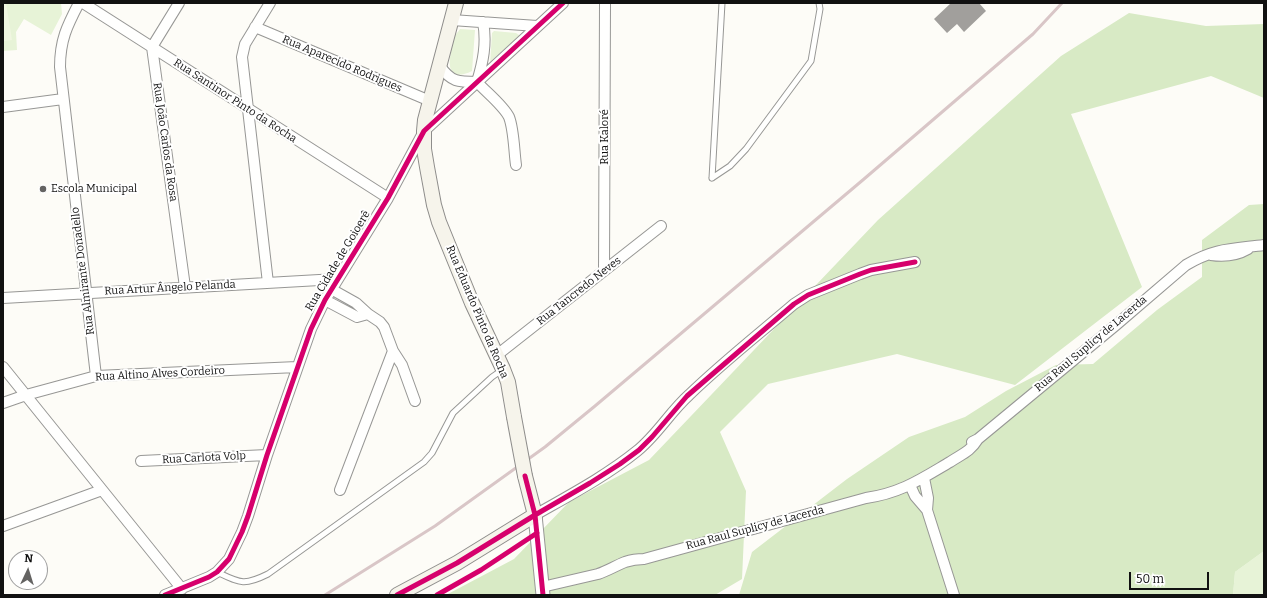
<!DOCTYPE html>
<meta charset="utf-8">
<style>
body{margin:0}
#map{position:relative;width:1267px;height:598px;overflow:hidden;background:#fdfcf7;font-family:Bitter,serif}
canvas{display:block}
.frame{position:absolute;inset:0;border:4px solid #111;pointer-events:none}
.north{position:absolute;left:8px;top:550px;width:40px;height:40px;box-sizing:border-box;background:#fff;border:1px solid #a0a0a0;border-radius:50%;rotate:4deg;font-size:11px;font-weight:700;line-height:16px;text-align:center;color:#111}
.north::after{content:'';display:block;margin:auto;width:14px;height:18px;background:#646362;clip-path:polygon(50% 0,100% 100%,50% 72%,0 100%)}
.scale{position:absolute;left:1129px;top:572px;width:80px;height:18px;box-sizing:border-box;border:2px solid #111;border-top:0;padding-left:5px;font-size:12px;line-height:14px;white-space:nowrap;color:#111;-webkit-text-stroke:3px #fff;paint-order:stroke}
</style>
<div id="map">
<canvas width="1267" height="598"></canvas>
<div class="frame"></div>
<div class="north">N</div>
<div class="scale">50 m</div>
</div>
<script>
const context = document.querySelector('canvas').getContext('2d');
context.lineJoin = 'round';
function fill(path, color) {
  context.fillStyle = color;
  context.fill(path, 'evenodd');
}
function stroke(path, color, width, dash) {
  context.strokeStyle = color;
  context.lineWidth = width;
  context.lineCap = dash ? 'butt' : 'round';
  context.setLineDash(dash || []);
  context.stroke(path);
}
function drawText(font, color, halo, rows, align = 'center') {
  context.font = font + ' Bitter,serif';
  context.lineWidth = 4;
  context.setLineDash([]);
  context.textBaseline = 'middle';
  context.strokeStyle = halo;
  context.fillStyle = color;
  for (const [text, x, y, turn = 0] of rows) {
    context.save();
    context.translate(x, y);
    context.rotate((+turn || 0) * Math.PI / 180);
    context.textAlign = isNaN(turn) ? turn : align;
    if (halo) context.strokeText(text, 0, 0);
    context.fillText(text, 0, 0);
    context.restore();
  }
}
const green = new Path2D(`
 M3,3H61L62,14L51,35L24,19L16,32L17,50L3,51Z
 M460,29L475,30L472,71C452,81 447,70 451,52C451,48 451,43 453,39C454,36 458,32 460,29Z
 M494,31L516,33L519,35L520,37L513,45H509L492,60L491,64H490L492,33Z
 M1264,551V595H1233L1235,572Z`);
const forest = new Path2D(`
 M1129,13L1206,26L1264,24V98L1211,76L1071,114L1142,287L1015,385L897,354L768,384L720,432L746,491L742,579L715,595H446L514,559L569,502L649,460L878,220L1061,56Z
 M1264,204V551L1235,572L1233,595H739L752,552L847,479L909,437L965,417L1006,391L1056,365L1093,364L1157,310L1202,277V240L1249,205Z`);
const pitch = new Path2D(`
 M3,3H6L12,40L3,41Z`);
const building = new Path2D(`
 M951,3H979L986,11L964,32L957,24L947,33L934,19Z`);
const service = new Path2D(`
 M712,178L730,166L746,149L811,61L820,9L819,3
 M712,178L722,3
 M217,572C240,583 244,586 268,574L424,462L432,453L453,413L492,377L502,370`);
const minor = new Path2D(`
 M79,3C67,26 60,40 60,67L96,376
 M83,3L388,198
 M179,3L152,47L185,287
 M452,20L537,26
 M255,27L430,101
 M440,66C451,82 458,82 477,82C486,92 503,105 509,117C514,130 514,151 516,165
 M477,82C483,62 487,43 483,22
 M3,107L63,99
 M1211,255C1225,257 1236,256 1248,249
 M604,271L605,3
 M268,283L242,57L245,44L270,3
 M331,289L356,303L368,314L380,322L384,327L393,351L402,365L415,401
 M3,298L337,279
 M325,300L357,317L368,314
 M497,355L661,226
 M3,367L182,589
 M3,403L26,395L96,376L297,367
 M972,442L978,439L1116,325L1186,265C1214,248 1233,249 1264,245
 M141,461L267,455
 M924,478L928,498L927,510L954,595
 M910,485L915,496L927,510
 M340,490L393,351
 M535,515C570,495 606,476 637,451C657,435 670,412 689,395C722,363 759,334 794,304L808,295L860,274L871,270L915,262
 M3,526L102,490
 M542,587L598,574C607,571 615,566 625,562C631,560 637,559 644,559L866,498C901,493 921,479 950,462C962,454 970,452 978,439
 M165,595L209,577L217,572L229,559L242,532L248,516L267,455L311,329L325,300L388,198L424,131L563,3`);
const tertiary = new Path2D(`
 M535,515L543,595`);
const secondary = new Path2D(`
 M456,3L425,120L424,131V149L427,167L434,205L439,222L472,303L503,369L508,382L514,417
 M397,595L457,563L535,515L525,476`);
const rail = new Path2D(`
 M325,595L435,526L545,447L595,406L864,179L1033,34L1062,3`);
const secondaryBridge = new Path2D(`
 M514,417L525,476`);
const cycleway = new Path2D(`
 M525,476L535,515L543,595
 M165,595L209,577L217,572L229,559L242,532L248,516L267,455L311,329L325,300L388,198L424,131L563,3
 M397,595L457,563L535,515L590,483L620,464L639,450L652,437L687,396L794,304L808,295L860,274L871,270L915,262
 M437,595L481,570L537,533`);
const markers = [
 [43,189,4,"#646362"]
];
const streetNames = [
 ["Rua Aparecido Rodrigues",342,64,23],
 ["Rua Santinor Pinto da Rocha",235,101,33],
 ["Rua Kaloré",605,137,-90],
 ["Rua João Carlos da Rosa",165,142,82],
 ["Rua Cidade de Goioerê",338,261,-59],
 ["Rua Almirante Donadello",83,271,-97],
 ["Rua Artur Ângelo Pelanda",170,288,-3],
 ["Rua Tancredo Neves",579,291,-38],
 ["Rua Eduardo Pinto da Rocha",477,312,67],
 ["Rua Raul Suplicy de Lacerda",1091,344,-40],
 ["Rua Altino Alves Cordeiro",160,374,-3],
 ["Rua Carlota Volp",204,458,-3],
 ["Rua Raul Suplicy de Lacerda",755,528,-15]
];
const poiNames = [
 ["Escola Municipal",51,189]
];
fill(green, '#e7f3d7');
fill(forest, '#d8eac5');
fill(pitch, '#f0f6e1');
fill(building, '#a19f9c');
stroke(service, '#979795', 7);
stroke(minor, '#979795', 12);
stroke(tertiary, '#979795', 15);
stroke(secondary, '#8e8d8b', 16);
stroke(service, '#fffffe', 5);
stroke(minor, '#fffffe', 10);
stroke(tertiary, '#fffffe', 13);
stroke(secondary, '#f6f4eb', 14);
stroke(rail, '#d9c6c7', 3);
stroke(secondaryBridge, '#8e8d8b', 16, []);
stroke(secondaryBridge, '#f6f4eb', 14);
stroke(cycleway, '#d6006c', 5);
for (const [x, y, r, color] of markers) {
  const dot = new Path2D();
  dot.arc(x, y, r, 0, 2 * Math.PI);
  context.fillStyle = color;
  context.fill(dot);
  stroke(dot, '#fff', 1.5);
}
drawText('11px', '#111', '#fff', streetNames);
drawText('11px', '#111', '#fff', poiNames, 'left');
</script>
